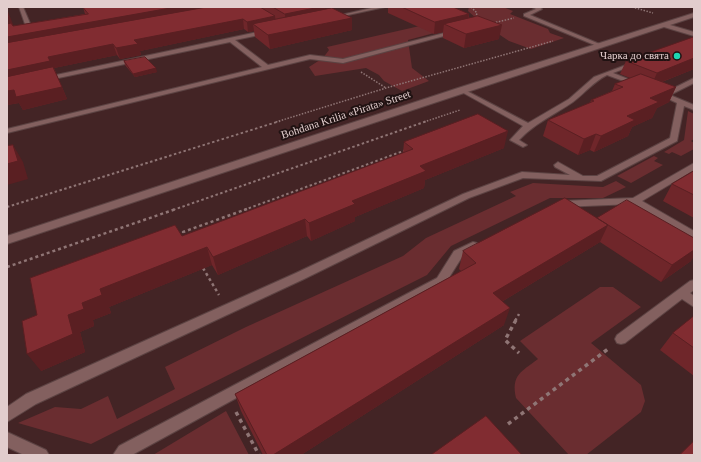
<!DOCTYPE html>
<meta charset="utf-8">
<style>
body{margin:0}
#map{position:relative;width:701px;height:462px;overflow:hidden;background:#432425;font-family:Georgia,serif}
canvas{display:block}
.frame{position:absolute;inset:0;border:8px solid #e2cdcd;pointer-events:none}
</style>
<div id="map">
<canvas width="701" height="462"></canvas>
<div class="frame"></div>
</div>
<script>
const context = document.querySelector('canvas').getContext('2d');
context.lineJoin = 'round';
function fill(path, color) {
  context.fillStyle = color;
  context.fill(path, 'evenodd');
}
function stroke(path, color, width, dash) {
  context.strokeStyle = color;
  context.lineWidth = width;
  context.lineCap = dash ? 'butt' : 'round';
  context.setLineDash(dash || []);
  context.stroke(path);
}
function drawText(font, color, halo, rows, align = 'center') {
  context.font = font + ' Georgia,serif';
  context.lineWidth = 4;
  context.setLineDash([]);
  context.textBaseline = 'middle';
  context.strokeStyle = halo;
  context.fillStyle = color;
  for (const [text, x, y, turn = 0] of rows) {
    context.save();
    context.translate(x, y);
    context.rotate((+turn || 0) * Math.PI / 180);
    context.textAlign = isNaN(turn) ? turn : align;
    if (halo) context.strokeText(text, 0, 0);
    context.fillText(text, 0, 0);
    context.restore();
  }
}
const green = new Path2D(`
 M469,7H503L513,11L510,14L548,29L550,33L564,38L531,49L509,41L500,35L484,30L477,19L468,11Z
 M433,23L438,32L408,40L412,68L429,81L402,91L384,81L379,75L366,68L315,76L309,67L323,58L329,50L327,47Z
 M688,111L694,114V139L691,141L694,143V149L681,156L672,152L669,154L664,152L684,140Z
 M654,156L658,158L654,161L663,165L631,183L617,176Z
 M616,181L626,187L603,198H550L451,246L427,275L91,444L18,423L55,407L81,409L108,396L117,419L175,389L165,367L246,327L403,256L426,238L516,196L510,192L533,183L603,187Z
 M600,287H613L641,307L591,343L641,385L645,401L641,412L586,455H569L516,398C511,375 521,372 538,359L520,341Z
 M226,411L249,455H153Z`);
const pathFar3 = new Path2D(`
 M471,7L477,13L475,20
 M632,7L653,13
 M493,23L514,18
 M361,72L386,88
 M276,122L386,88L553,41
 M424,122L460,110`);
const pathFar2 = new Path2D(`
 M7,207L280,121
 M173,210L427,121
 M244,210L406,150`);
const pathFar1 = new Path2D(`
 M186,238L183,232L247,209
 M7,267L176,209
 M203,268L219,295
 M515,321L519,314`);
const path = new Path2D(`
 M516,320L505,340L519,353
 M236,412L259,455
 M508,424L608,349`);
const lane = new Path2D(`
 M19,7H23L32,28L7,34V30L26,27Z
 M376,7H385L334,18L332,17Z
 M532,7H539L542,9L530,15L602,45L597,46L524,16V14L536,9Z
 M267,30L270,32L269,33L235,40L268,65L310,55L343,59L456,30L459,32L343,63L310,59L7,133V129L262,67L230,42L44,81L42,80V78Z
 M634,62L639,63L613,73L641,84V86H637L607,75C593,82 585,93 573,102C554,115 535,123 519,140L527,145L523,147L510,140L523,126L458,90L463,89L528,123L569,99L594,77Z
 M694,78V83L670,95L694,105V110L684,106L677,141L601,181L523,178L469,198L304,279L36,404L7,422V407L26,394L296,273L463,194L522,172L570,175L555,167L554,165L558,162L583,176H597L670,138L677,103L656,93L659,91L664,93Z
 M694,163V170L642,201L694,231V239L633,204L561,207L556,204L561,201L633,198Z
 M473,242L477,243L478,246L477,249L462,257L445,284L132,455H113L119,446L437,278L454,251Z
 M694,280V290L690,293L694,296V307L682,299L625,343L621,344L617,343L615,339L617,335L690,281Z
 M7,432L46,450L49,455H24L7,447Z`);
const secondary = new Path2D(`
 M694,13V17L670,25L694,32V36L664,27L7,244V236L458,88Z`);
const wall = new Path2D(`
 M83,7H325V9L352,30L270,49L255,37L254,31L248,32L244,29L140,51L141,55L120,59L117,55L54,68L67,99L23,110L19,103L7,105L13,26L85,14Z
 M388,7H453L469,14V18L499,39L464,48L443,38V32L434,34L388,13Z
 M694,37V69L662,82L676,87L669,102L657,108L652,118L632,127L628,136L594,152L590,150L578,155L543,136L548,120L590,103L591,100L612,91L615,84L630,78L620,74L626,61Z
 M124,61L157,72L135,77L125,65Z
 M404,142L504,148L425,180L424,188L355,217V221L311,241L307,236L218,275L212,265L109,307L111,313L93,320L94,326L80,332L85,352L41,371L37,315L182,236L403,153Z
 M694,171V218L663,201L672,184Z
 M597,218L691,261L661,282L600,242L503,301L504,325L301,455H263L241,411L235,394L461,271L459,269L463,251Z
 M694,316V376L660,350L673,333Z
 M694,441V455H679Z`);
const shadedWall = new Path2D(`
 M176,7H233L7,49V9L14,27Z
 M320,7H325L326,16L286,24L285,14Z
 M469,14L467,26L444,24L443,32L434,34L435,22Z
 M275,16L276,26L253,24L254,31L248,32L247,22Z
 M352,18V30L270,49L268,35Z
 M243,19L244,29L140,51L141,55L120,59L116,48L134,40Z
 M502,25L499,39L464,48L466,34Z
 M113,44L117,55L54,68L7,83V70L48,57Z
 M694,58V69L651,86L657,73Z
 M156,68L157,72L135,77L133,74Z
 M62,87L67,99L23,110L19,103L7,105V91L14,90Z
 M676,87L669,102L657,108L652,118L632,127L628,136L594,152L601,136L650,98Z
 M508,131L504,148L425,180L424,188L355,217V221L311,241L309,223L420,166Z
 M596,134L590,150L578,155L584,139Z
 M13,145L23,162L28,179L7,185V164Z
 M305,219L307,236L218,275L213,257Z
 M608,225L600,242L488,310L493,293Z
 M207,247L212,265L109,307L111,313L93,320L94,326L80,332L85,352L41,371L27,354L68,315L82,303L100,289Z
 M694,250V256L691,261L661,282L672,265Z
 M510,308L504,325L301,455H273Z`);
const building = new Path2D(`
 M83,7H176L7,37V24L11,23L13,26L88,14Z
 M207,7H260L275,16L247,22L243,19L134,40L138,44L116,48L113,44L48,57L50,61L7,70V43Z
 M273,7H320L285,14Z
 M402,7H453L469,14L435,22Z
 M332,8L352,18L268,35L253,24Z
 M7,11L9,17H7Z
 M478,16L502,25L466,34L444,24Z
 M694,37V58L657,73L626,61Z
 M145,57L156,68L133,74L124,61Z
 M53,67L62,87L16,97L14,90L7,91V77Z
 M641,74L676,87L650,98L659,102L627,116L635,120L601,136L596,134L584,139L548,120L594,101L591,100L623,87L615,84Z
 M478,114L508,131L420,166L426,171L352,201L355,204L309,223L305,219L213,257L207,247L100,289L102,295L82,303L84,309L68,315L73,334L27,354L22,321L37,315L30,278L175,225L182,236L413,149L404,142Z
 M13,145L18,161L7,164V146Z
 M694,171V195L672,184Z
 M565,198L608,225L493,293L510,308L273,455H267L235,394L476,263L463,251Z
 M627,200L694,238V250L672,265L597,218Z
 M694,316V348L673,333Z
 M486,416L522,455H431Z
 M694,441V455H680Z`);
const markers = [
 [677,56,4,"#1ed5b1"]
];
const farPoinames = [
 ["Чарка до свята",669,56]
];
const farStreetnames = [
 ["Bohdana Krilia «Pirata» Street",346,115,-18]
];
fill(green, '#6a2d30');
stroke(lane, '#5c4343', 2);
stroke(secondary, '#5c4343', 2);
stroke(pathFar3, '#8f7575', 1.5, [1.5, 1.5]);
stroke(pathFar2, '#8f7575', 2, [2.5, 2.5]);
stroke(pathFar1, '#8f7575', 2.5, [3, 3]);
stroke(path, '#8f7575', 3.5, [4, 4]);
fill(lane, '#83605f');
fill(secondary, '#83605f');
fill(wall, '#6f262a');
fill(shadedWall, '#5a1f22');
fill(building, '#812c31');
stroke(building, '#5a1f22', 1);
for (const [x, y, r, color] of markers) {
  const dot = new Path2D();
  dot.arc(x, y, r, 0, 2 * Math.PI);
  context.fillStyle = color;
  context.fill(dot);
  stroke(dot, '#201212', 1.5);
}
drawText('11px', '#e2cdcd', '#201212', farPoinames, 'right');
drawText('11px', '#e2cdcd', '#201212', farStreetnames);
</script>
